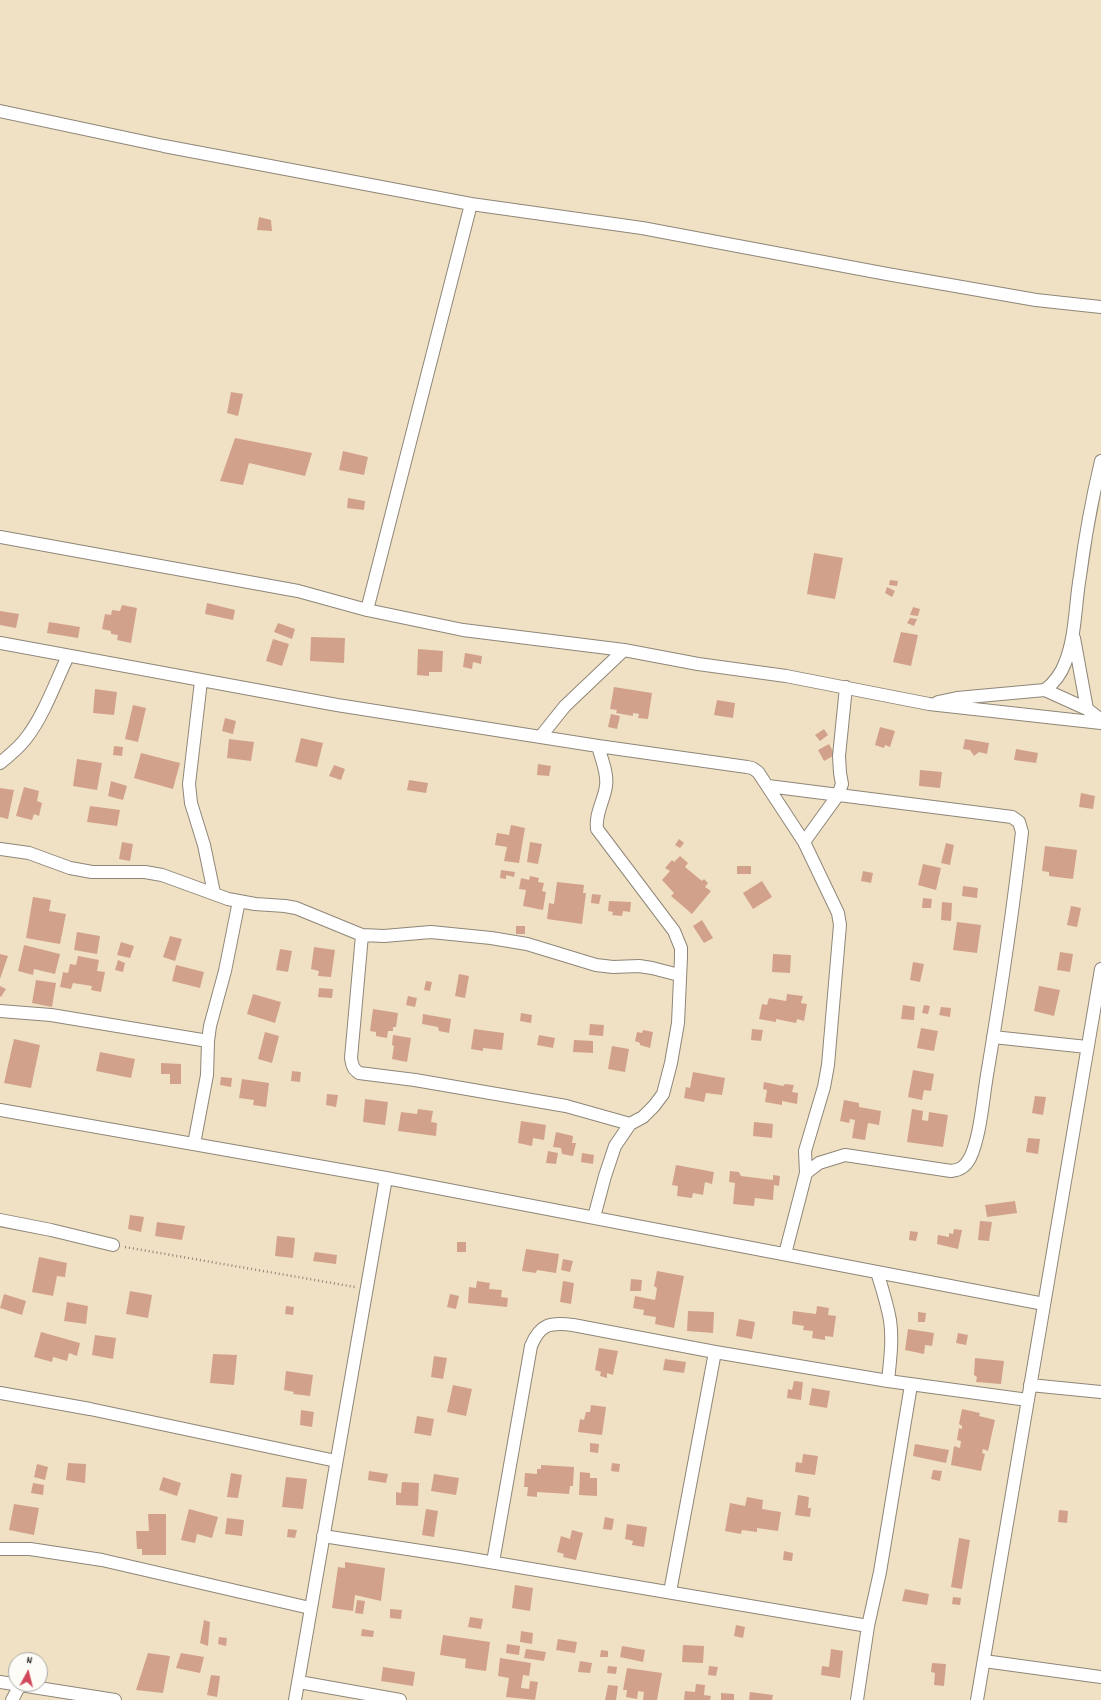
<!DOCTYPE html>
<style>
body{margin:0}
#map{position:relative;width:1101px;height:1700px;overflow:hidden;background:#f1e1c4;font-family:Dekko,sans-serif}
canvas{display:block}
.north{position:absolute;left:8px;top:1652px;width:40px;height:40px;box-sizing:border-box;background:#fdfcf7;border:1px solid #a9a8a5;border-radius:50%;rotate:7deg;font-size:11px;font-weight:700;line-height:16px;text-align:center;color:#2b2b2b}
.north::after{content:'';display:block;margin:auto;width:14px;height:18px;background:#d1495b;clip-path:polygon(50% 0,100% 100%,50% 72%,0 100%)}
</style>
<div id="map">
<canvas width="1101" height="1700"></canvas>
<div class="north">N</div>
</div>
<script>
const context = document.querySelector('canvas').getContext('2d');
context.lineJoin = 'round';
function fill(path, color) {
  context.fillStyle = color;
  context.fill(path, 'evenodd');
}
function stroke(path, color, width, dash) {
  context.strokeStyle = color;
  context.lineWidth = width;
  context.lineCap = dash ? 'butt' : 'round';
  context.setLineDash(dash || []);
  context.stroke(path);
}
const building = new Path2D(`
 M259,217L271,220L272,231L257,230Z
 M231,392L243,394L238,416L227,413Z
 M235,438L312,453L305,476L249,463L243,485L220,481Z
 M343,451L368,457L364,475L339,470Z
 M348,498L365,501L364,510L347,508Z
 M814,553L843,558L835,599L807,594Z
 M890,580L898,581L897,586L889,585Z
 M887,587L895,591L892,597L885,593Z
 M207,603L235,610L233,620L205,614Z
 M122,605L137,608L131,643L117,640L118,635L111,634V631L102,629L105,614L111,615L112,610L120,611Z
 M913,607L920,609L918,616L910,615Z
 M0,611L19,614L16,628L0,625Z
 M910,618L917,619L914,626L907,623Z
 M49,622L80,627L78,638L47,633Z
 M278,623L295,629L292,639L274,632Z
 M901,632L918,635L911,666L893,662Z
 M311,637L345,638L344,663L310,661Z
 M273,639L289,644L282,666L266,661Z
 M418,649L443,651L442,672H429V676L417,675Z
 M465,653L482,656L481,664L473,662L472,669L463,667Z
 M614,687L652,693L648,719L638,718L639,714L633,713V716L616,713L617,710L610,709Z
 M95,689L117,692L114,715L93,713Z
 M717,700L735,703L733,718L714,715Z
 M133,705L146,708L138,742L125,739Z
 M611,714L620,716L617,729L608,727Z
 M225,718L236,721L233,734L222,731Z
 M880,727L895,731L890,747L885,745L884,748L875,745Z
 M824,729L828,735L820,741L815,735Z
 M301,738L323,743L317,767L295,762Z
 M229,739L254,742L251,761L227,758Z
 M965,739L989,743L987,754L979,752L974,756L970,750L963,749Z
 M829,744L835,755L824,761L818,750Z
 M114,746L123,747L122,756L113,755Z
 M1016,749L1038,753L1036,763L1014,760Z
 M141,753L180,763L173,789L134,778Z
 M77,759L102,763L97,790L73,786Z
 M538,764L551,766L549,776L537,775Z
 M334,765L345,769L341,780L329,776Z
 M920,770L942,772L940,788L919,786Z
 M409,780L428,783L426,793L407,790Z
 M111,781L127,786L123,800L108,796Z
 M24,787L39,791L37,801L42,803L39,816L34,814L32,820L16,816Z
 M0,788L14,790L8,819L0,817Z
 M1081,793L1095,796L1093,809L1079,807Z
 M90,806L120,810L117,826L87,822Z
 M511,825L525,828L519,863L504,861L507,847L495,845L497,833L509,835Z
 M679,839L684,843L680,848L675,845Z
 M122,842L133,844L130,861L119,859Z
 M530,842L542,844L538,864L527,862Z
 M946,843L954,845L950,865L941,863Z
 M1045,846L1077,850L1073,879L1049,876V872L1042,871Z
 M680,856L688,863L685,867L702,881L704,879L708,883L705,887L711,891L692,914L671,896L674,893L662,880L670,871L665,868L672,860L674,862Z
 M923,864L941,868L936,890L918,885Z
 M737,866H751V874H737Z
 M501,870L515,872L514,877L506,875V879L500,878Z
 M863,871L873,873L871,883L861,881Z
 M530,876L539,878L538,882L544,883L542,891L546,892L543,910L523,906L526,890L519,889L521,878L529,880Z
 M762,881L772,897L753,909L743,893Z
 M557,882L584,885L583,893H586L582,924L547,919L549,903L554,904Z
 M963,886L978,888L977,898L962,896Z
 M592,894L601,895L599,904L591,903Z
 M33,897L51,900L49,911L66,914L60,944L26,938Z
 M923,898L932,899L931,908H922Z
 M609,901L631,902L630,912L623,911L622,916L612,915L613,912L608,911Z
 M942,902L952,903L951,921L941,920Z
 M1071,906L1081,908L1077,927L1067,925Z
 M702,920L713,938L704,943L693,926Z
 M957,922L981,925L977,953L953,950Z
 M516,926H525V934H516Z
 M77,932L100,936L97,954L74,950Z
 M170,936L182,939L175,961L163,957Z
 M121,942L134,946L130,958L117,955Z
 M24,945L60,954L55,974L34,969L33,975L18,971Z
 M314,947L335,950L331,977L318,976L319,971L311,969Z
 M280,949L292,951L288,972L276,970Z
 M1060,952L1073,954L1070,972L1057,970Z
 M0,954L8,956L0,979Z
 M773,954L791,955L790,973L772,972Z
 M78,956L99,960L97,971L105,972L101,992L91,990L92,986L73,983L71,989L60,987L63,972L68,973L70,964L76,965Z
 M118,960L125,963L123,972L115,970Z
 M913,962L924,964L920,982L910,980Z
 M176,965L204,972L200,988L172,981Z
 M459,974L469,976L465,998L455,996Z
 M36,980L56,983L52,1007L32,1003Z
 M426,981L432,982L430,991L424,990Z
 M0,986L6,989L1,997L0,996Z
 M1039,986L1060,990L1054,1016L1034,1011Z
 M319,988L333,989L332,998L318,997Z
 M253,994L281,1002L275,1023L247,1014Z
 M787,994L803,996L801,1003L807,1004L804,1021L797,1019L796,1023L776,1019V1022L759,1019L762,1004L767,1005L769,998L786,1001Z
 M408,996L417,998L415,1007L406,1005Z
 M903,1005L915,1007L914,1020L901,1019Z
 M924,1005L930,1006L928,1014L922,1013Z
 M941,1007L951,1008L950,1017L939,1015Z
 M373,1009L398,1013L396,1027H393V1031H388L387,1038L376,1036V1032L370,1031Z
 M521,1013L532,1015L531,1023L520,1021Z
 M423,1014L451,1019L449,1033L439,1031L438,1027L422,1024Z
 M590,1024L604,1025L603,1036L589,1035Z
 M921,1028L938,1031L934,1051L917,1048Z
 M474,1029L504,1033L502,1050L483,1048V1051L471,1049Z
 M752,1029L763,1030L761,1041L751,1040Z
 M643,1030L653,1032L650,1048L640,1045V1043L635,1041L637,1032L642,1033Z
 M265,1032L279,1036L272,1063L258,1059Z
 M393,1035L411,1038L407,1062L392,1059L394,1046L392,1045Z
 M539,1035L555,1038L553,1048L537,1045Z
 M14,1039L40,1045L31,1088L4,1083Z
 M574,1040L593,1041V1053L573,1052Z
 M612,1046L629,1049L625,1072L608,1069Z
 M100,1052L135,1059L131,1078L96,1071Z
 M161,1063L181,1064V1084H170V1074H161Z
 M913,1070L934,1074L931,1091L924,1090L922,1100L908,1097Z
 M292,1071L301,1072L300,1082L291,1081Z
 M693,1072L725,1078L722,1095L706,1093L704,1102L684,1098L686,1087L690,1088Z
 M221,1077L232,1078L231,1087L220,1085Z
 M242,1079L269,1083L266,1107L253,1105L254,1100L239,1098Z
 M764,1082L783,1086L785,1084L794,1085L792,1092L798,1093L797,1104L782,1101V1105L765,1102L767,1090L763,1089Z
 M327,1094L338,1095L336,1107L326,1105Z
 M1035,1096L1046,1097L1043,1115L1032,1113Z
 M365,1099L388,1102L385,1125L363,1122Z
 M844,1100L859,1103V1107L881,1111L879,1125L868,1123L865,1140L852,1138L855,1120L850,1119L849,1123L840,1121Z
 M418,1109L433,1111L431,1122L437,1123L436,1136L398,1131L401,1112L417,1114Z
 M912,1109L923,1111L922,1120L928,1121L929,1112L948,1115L943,1147L907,1142Z
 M521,1121L546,1125L544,1140L533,1138L532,1146L518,1143Z
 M754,1122L773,1124L772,1138L753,1136Z
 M556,1132L573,1136L572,1143H576L573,1156L562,1154L561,1148L553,1147Z
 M1028,1138L1040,1139L1038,1154L1026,1152Z
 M548,1151L558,1153L556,1164L546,1163Z
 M582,1153L594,1155L593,1164L581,1162Z
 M676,1165L714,1172L712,1184L705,1182L703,1195L693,1193L692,1198L677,1196L678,1186L672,1185Z
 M730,1171L739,1172L741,1176L773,1180V1175L780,1176L779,1186L774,1185L773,1200L755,1198L754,1206L733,1204L735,1183L729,1182Z
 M1015,1201L1017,1213L987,1217L985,1205Z
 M130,1215L144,1217L141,1232L128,1229Z
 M980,1221L992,1222L989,1241L978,1240Z
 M157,1222L185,1226L182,1240L155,1236Z
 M954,1229L962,1230L958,1249L937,1244L938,1235L949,1237V1233L953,1234Z
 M910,1231L918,1232L916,1241L909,1240Z
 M277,1236L295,1238L293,1258L275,1256Z
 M457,1242H466V1252H457Z
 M526,1249L559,1254L556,1273L537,1270L536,1273L522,1271Z
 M315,1252L337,1255L336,1264L313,1261Z
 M39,1257L67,1263L65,1277L57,1276L53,1296L32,1292Z
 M563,1259L573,1261L570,1272L561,1270Z
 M657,1271L684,1276L674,1328L655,1324L656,1317L643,1315L644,1310L633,1308L635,1296L655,1300L657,1288L654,1286Z
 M631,1279L642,1280L641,1291H630Z
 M477,1281L490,1283L489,1289L502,1290L501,1297L508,1298L507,1307L468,1303L469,1287L476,1288Z
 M563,1281L574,1283L571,1304L560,1302Z
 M130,1291L152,1295L148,1318L126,1314Z
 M4,1294L26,1301L22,1315L0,1308Z
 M450,1294L459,1296L456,1309L447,1307Z
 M67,1302L88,1306L86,1324L64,1321Z
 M286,1306L294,1307L293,1315L285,1314Z
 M817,1306L829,1308L828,1315L836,1316L833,1337L825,1336V1340L812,1338L813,1331L803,1330L804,1326L792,1324L793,1311L816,1314Z
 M688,1311L714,1312L713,1333L687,1331Z
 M918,1312L926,1313L925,1322H918Z
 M739,1319L755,1322L752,1339L736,1336Z
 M908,1329L934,1333L932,1346L925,1345L924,1354L905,1350Z
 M41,1332L80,1343L77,1356L69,1353L67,1361L53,1357L52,1362L34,1357Z
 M958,1333L968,1335L966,1345L956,1343Z
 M95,1335L116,1338L113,1359L92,1355Z
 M599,1348L618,1351L613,1375L607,1373V1378L600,1376L601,1372L595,1370Z
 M213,1354L237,1355L234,1385L210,1383Z
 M434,1356L447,1358L443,1379L431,1377Z
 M975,1358L1004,1361L1001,1384L976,1382L977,1377L974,1375Z
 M665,1359L686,1362L684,1373L663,1370Z
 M286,1371L313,1375L310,1396L293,1394L294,1392L284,1390Z
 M794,1381L803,1382L801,1400L787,1398L788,1389L792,1390Z
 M453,1385L472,1389L466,1416L447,1412Z
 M812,1388L830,1391L827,1408L809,1405Z
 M591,1405L606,1407L602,1435L578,1432L580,1419L584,1420L586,1412H590Z
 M962,1409L980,1413L979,1416L995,1420L988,1451L983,1449L982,1453L985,1454L981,1471L951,1465L954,1446L960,1448L961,1441L957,1440L959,1428L962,1429V1426L959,1424Z
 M301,1410L314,1412L312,1427L300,1425Z
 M417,1416L434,1419L431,1436L414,1433Z
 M590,1443L599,1444L598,1453L590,1452Z
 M915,1444L949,1450L946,1463L913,1456Z
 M803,1454L818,1456L815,1475L795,1472L796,1462L802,1463Z
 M68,1463L86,1464L85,1483L66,1480Z
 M612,1463L620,1464L619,1472L611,1471Z
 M37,1464L48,1467L45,1480L34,1477Z
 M541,1465L574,1467L573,1486H570L569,1494L537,1492V1497L527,1496L528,1487H524L525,1473L537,1474V1469H541Z
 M933,1470L942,1471L940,1481L931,1479Z
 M369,1471L388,1474L386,1483L368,1480Z
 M580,1472L590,1473V1478H597V1496L579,1495Z
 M231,1473L242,1475L238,1498L227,1497Z
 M434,1474L459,1478L456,1495L431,1491Z
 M163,1477L181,1483L177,1496L159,1490Z
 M286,1477L307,1479L303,1509L282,1507Z
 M402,1482L419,1483L418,1506L396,1505V1492L401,1493Z
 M33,1483L44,1485L43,1495L31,1493Z
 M798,1495L809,1497L808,1508H811L810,1517L795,1515Z
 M747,1497L763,1500L762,1509L781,1512L778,1531L757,1528V1532L742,1530L741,1534L725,1531L730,1503L745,1506Z
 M14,1504L39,1508L34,1535L9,1530Z
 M189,1509L218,1517L212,1538L197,1534L195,1543L181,1540Z
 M426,1509L438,1511L434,1537L422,1535Z
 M1059,1510L1068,1511L1067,1523L1058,1522Z
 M148,1514H166V1555H142V1549H137L136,1531H149Z
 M605,1517L614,1519L612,1530L603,1529Z
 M227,1518L244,1520L242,1536L225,1534Z
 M627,1524L647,1527L644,1547L632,1545L633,1541L625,1539Z
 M288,1529L297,1530L295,1538L287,1537Z
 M572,1530L583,1533L576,1560L563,1557L564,1554L557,1552L561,1536L570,1539Z
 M959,1538L970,1540L962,1589L951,1587Z
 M784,1551L793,1553L792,1561L783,1560Z
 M345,1562L385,1568L381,1601L355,1595L353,1611L332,1608L338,1567L345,1568Z
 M515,1585L533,1588L530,1611L512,1608Z
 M905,1589L929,1594L927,1605L902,1601Z
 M953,1597L961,1598L960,1605L952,1604Z
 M357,1600L365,1601L363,1614L355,1613Z
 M390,1609L402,1610L401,1619L390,1618Z
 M470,1617L483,1619L481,1629L468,1627Z
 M204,1620L210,1622L208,1646L200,1643Z
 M736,1625L745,1627L743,1638L734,1636Z
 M362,1629L374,1631L373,1637L361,1636Z
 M521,1631L533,1633L532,1644L520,1642Z
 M443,1635L490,1642L486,1671L465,1668L466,1659L440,1655Z
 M219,1637L227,1638L226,1646L218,1644Z
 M558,1639L577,1642L575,1653L556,1650Z
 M507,1644L520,1646L519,1655L506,1653Z
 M683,1645L704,1646L703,1663L682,1662Z
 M622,1646L645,1650L643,1662L620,1657Z
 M526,1649L546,1652L544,1661L524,1658Z
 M831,1649L843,1651L840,1678L821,1675L822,1666L829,1667Z
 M601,1650L608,1651V1657H600Z
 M148,1653L170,1656L163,1693L136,1690Z
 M181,1653L204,1657L200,1673L176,1668Z
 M500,1658L531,1663L529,1676L523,1675L521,1688L529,1689L530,1681L538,1682L535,1700L506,1697L509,1678L498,1676Z
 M580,1661L592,1663L590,1673L578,1672Z
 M932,1663L946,1664L944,1686L934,1685L935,1673L931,1672Z
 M608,1666L617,1667L616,1674L607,1673Z
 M709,1666L718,1667L716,1676L708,1675Z
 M383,1667L415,1672L413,1686L381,1681Z
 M627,1668L662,1673L657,1700H643L644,1692L638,1691L637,1699L626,1697L627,1690H623Z
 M211,1675L220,1676L217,1697L207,1695Z
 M696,1684L705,1685L704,1695L711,1696L710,1700H684L685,1691L695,1692Z
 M608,1685L618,1686L616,1700H605Z
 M750,1692L773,1695L772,1700H749Z
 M721,1693L734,1694V1700H721Z`);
const path = new Path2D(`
 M125,1247L355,1287`);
const minor = new Path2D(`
 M0,111L164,146L471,204L642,228L887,274L1036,300L1101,307
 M0,537L298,591L367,610L463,630L624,650L698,664L786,676L929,704L1101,723
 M367,610L471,204
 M1074,638L1087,709
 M0,643L337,705L598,746L747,767L752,768L758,772L804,842L838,913L840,925L828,1065L824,1087L805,1151L806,1173L785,1254
 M201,681L189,784L191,803L204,845L214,893
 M1045,690C1054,683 1061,674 1065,663C1076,636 1075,604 1080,576C1085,537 1092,499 1101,461
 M938,702L957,698L1045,690L1087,709L1101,720
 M541,736L565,706L624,650
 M0,763C10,755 20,747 27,737C44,715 56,681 68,656
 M768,786L1012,817L1019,822L1022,832C1013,911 1001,991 988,1069C983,1096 981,1135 970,1158C965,1167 960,1170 951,1171L845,1155L819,1163L806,1173
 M804,842L838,795L842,784L840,773L839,756L846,687
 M0,849L29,853L70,868L92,872H145L162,875L228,899L255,904L285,906L296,908L362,935L384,936L431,932L491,938L527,944L596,965L613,967L639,966L652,968L679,975
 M362,935L351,1058C352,1065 353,1069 359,1073L415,1080L566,1106L630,1124
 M0,1011L51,1015L208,1041
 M993,1037L1087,1047
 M0,1110L386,1178L1044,1304
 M194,1144L207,1075L208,1041L210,1026L225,971L239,901
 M594,1217L605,1176L615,1146L630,1124L643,1117L654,1106L663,1094L671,1063L678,1023L681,957V948L674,931L597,829C595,813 604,801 606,786C608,773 601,758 598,746
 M0,1220L51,1230L113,1245
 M877,1272C882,1288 887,1303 890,1320C893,1340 890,1361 888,1381
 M1030,1385L1101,1392
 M0,1393L90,1409L336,1461
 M323,1536L460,1557L868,1626
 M0,1549H30L102,1560L310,1608
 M493,1562L531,1346C540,1324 550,1322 573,1325L715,1352L888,1381L1028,1400
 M670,1592L715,1352
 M984,1661L1101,1677
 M0,1682L115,1700
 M299,1682L400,1700
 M12,1700L20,1685
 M295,1700L386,1178
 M857,1700L868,1626L880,1572L911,1385
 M977,1700L1101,969`);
fill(building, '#d2a18b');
stroke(minor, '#8e8678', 14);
stroke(path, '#8e8678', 2.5, [1, 3]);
stroke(minor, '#fff', 12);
</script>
